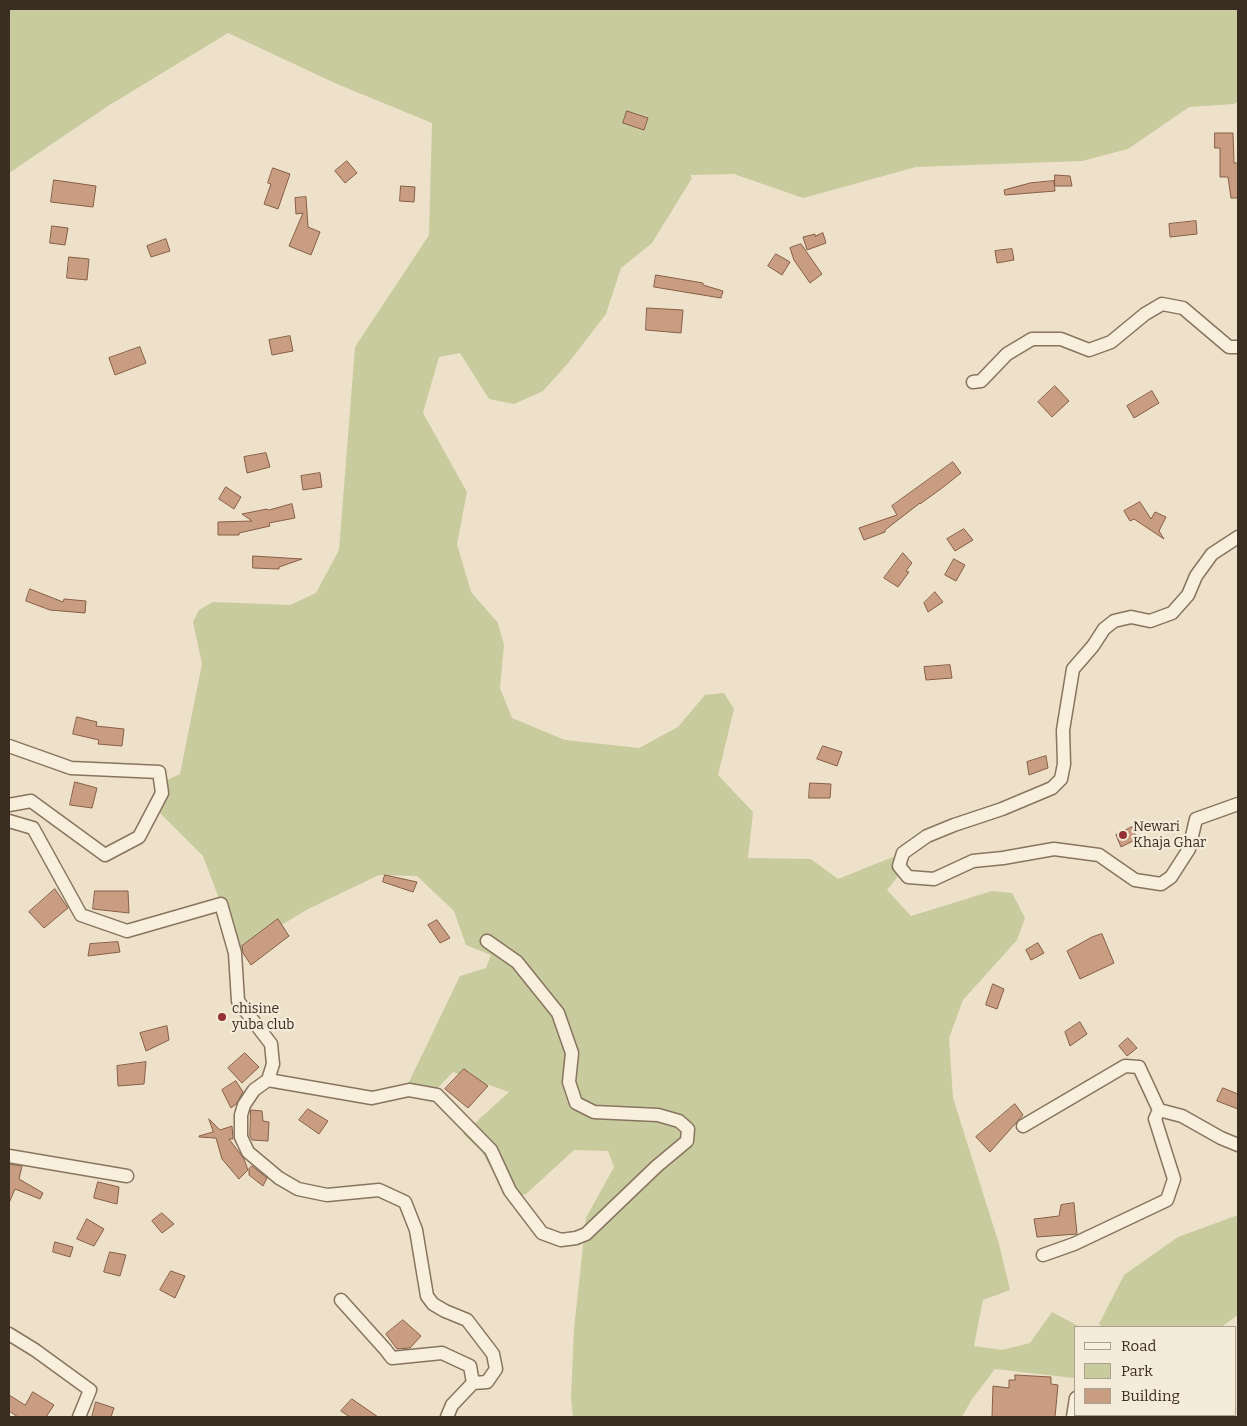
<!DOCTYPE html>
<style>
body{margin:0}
#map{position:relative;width:1247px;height:1426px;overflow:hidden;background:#ede1c9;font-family:Bitter,serif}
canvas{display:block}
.frame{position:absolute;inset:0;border:10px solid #3a2d21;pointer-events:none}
.legend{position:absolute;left:1074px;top:1326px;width:162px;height:90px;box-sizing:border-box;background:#f4ecd9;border:1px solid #aaa08f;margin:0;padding:6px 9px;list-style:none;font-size:15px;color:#3a2d21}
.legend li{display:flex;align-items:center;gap:10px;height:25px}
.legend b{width:25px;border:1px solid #aaa08f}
</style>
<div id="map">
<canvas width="1247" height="1426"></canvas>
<div class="frame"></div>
<ul class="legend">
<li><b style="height:6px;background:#f8efdc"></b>Road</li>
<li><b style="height:14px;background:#c7cb9d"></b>Park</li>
<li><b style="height:14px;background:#c99d81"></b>Building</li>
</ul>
</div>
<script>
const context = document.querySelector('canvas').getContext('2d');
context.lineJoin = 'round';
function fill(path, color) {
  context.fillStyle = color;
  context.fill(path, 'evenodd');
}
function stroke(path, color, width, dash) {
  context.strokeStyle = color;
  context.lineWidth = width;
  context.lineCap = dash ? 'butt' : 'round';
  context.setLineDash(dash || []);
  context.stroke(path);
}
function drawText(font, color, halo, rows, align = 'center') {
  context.font = font + ' Bitter,serif';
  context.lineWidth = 4.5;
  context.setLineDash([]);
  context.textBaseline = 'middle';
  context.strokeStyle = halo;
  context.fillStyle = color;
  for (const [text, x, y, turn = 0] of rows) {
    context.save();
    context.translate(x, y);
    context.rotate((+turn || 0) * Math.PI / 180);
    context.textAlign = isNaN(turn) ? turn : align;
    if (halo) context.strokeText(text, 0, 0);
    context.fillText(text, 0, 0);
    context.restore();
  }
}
const green = new Path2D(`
 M9,9H1238V102L1234,104L1189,107L1128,149L1082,161L916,167L803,198L734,174L690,175L692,178L652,243L621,268L606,314L569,362L543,391L514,404L489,399L460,353L439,357L423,413L467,492L457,544L471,592L498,623L504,645L500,688L512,718L565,740L639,748L678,727L705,695L724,693L734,709L718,775L753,812L748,858L811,859L838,879L893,857L905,868L887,890L911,916L992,891L1012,893L1025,918L1017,940L963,1000L949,1038L953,1098L999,1244L1010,1290L983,1300L974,1346L1002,1350L1030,1343L1052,1312L1080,1327H1076V1376L1074,1378L995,1369L972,1399L962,1417H573L571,1398L574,1329L586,1218L614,1167L608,1151L574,1150L526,1194L509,1200L482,1152L463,1134L509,1092L453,1072L430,1096L408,1084L460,976L486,968L491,955L466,945L454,911L417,876L379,875L308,909L235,953L221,904L203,856L155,808L161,783L180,774L202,664L193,622L199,610L213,602L290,605L316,593L339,550L355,347L429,235L432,123L337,84L228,33L108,106L9,173Z
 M1238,1215V1315L1221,1327H1102L1099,1324L1124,1275L1178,1237Z`);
const building = new Path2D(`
 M627,111L648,118L644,130L623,123Z
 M1215,133H1233L1234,163H1238V198H1231L1228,177H1220V148H1215Z
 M347,161L357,173L345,183L335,171Z
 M273,168L290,174L278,209L264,204L271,184L268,183Z
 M1055,175L1070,176L1072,186H1055Z
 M54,180L96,186L93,207L51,202Z
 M1054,181L1055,191L1005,195L1004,190L1030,183Z
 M401,186L415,187L414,202L400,201Z
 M306,197L308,227L320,232L311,255L289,246L303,213L296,214L295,198Z
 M1196,221L1197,234L1170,237L1169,224Z
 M52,226L68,228L65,245L50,243Z
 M823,233L826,243L807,250L803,237L815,234V236Z
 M166,239L170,251L151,257L147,246Z
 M801,244L822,274L810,283L794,260L790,248Z
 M1012,249L1014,260L997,263L995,251Z
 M776,254L790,262L782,275L768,266Z
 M69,257L89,259L87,280L67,278Z
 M656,275L703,283V285L723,291L721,298L654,287Z
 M647,308L683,310L681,333L646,330Z
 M290,336L293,351L272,355L269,340Z
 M140,347L146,363L115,375L109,358Z
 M1055,386L1069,401L1052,417L1038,402Z
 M1152,391L1159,403L1134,418L1127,406Z
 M266,453L270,467L247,473L244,457Z
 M953,462L961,473L942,488L920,504V503L885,530V532L864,540L859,528L897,515L892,506Z
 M320,473L322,487L303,490L301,476Z
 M226,487L241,497L234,509L219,499Z
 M1140,502L1151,519L1155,512L1166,517L1159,531L1164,539L1134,519L1130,521L1124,511Z
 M292,504L295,518L269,523L270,526L239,533V535H218V522L252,521L242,514L267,509L268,510Z
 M964,529L973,540L955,551L947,539Z
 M903,553L912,563L906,571L909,572L898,587L884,578Z
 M253,556L302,559L279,567V569L253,568Z
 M954,559L965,565L956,581L945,575Z
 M30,589L63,602L64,599L86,601L85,613L50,610L26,601Z
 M935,592L943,602L928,612L924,603Z
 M950,665L952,678L926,680L924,667Z
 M77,717L97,722L96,726L124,729L122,746L98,744L99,740L73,734Z
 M823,746L842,752L837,766L817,759Z
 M1046,756L1048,768L1029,775L1027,762Z
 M75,782L97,788L92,808L70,805Z
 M810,783L831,784L830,798H809Z
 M1132,827L1137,839L1121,847L1116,835Z
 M385,875L417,882L413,892L383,882Z
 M55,889L68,908L44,928L29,912Z
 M95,891H128L129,913L93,909Z
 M278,919L289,936L251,965L243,953L242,946Z
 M437,920L450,938L440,943L428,925Z
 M1102,934L1114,963L1080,979L1067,951L1092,937Z
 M118,942L120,952L88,956L90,944Z
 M1038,943L1044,953L1031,960L1026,950Z
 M993,984L1004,989L997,1009L986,1005Z
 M1080,1022L1087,1034L1070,1046L1065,1032Z
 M167,1026L169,1040L146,1051L140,1033Z
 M1128,1038L1137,1048L1127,1056L1119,1046Z
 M245,1053L259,1067L242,1083L228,1068Z
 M146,1062L144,1084L118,1086L117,1066Z
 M464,1069L488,1086L468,1108L445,1089Z
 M236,1081L243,1092L236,1104L231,1108L222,1090Z
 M1223,1088L1238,1094V1109L1217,1101Z
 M1015,1104L1023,1115L990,1152L976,1137Z
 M308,1109L328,1121L319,1134L299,1120Z
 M251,1110L262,1111L263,1121L269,1122L268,1141L252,1140L250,1136Z
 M209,1119L220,1130L232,1126L233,1139H229L244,1159L248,1170L239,1179L222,1159L216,1138L199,1137V1136L213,1132Z
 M9,1164L22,1166L19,1179L43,1193L40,1199L15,1189L9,1203Z
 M252,1166L267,1178L263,1186L249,1175V1169Z
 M98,1182L119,1187L117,1204L94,1198Z
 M1074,1203L1077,1234L1037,1237L1034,1219L1059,1216L1061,1205Z
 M162,1213L174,1224L162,1233L152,1221Z
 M87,1219L104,1229L94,1246L77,1239Z
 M55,1242L73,1247L70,1257L53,1252Z
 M110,1252L126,1255L120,1276L104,1272Z
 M171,1271L185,1276L175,1298L160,1290Z
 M403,1320L421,1336L410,1348L397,1349L386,1334Z
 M1015,1375L1051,1377V1384L1058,1385L1055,1417H992L993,1386L1009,1388V1380H1015Z
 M33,1392L54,1405L46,1417H18L9,1411V1395L25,1405Z
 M352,1399L378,1417H350L341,1411Z
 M96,1402L114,1408L111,1417H92Z`);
const minor = new Path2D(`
 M973,382L981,381L1007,354L1032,339H1061L1089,350L1111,342L1145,314L1162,304L1183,308L1229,347H1238
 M1238,537L1212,554L1196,576L1188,595L1172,613L1150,621L1131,617L1114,621L1104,629L1093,646L1073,669L1063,730L1064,764L1061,779L1052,788L1002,809L954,825L927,836L903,853L899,866L908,877L934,879L973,861L1003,858L1054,849L1099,855L1135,880L1161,884L1171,877L1189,849L1196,819L1238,804
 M9,746L71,768L159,772L162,793L139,837L105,855L31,801L9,805
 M9,821L33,828L81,915L127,931L221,904L235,953L238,1001L271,1044L273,1064L268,1080L372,1098L409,1090L437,1095L491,1150L510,1191L542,1233L561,1240L576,1238L586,1234L657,1166L687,1141L688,1129L679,1121L658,1115L594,1112L576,1103L569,1082L572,1053L558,1013L517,962L487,941
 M268,1080L254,1090L244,1105L241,1115V1137L248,1152L279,1178L298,1189L327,1195L379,1190L405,1202L416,1230L427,1296L433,1304L445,1311L467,1320L493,1354L496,1369L487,1382L473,1383
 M1023,1126L1125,1066L1139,1067L1159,1110
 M9,1156L127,1176
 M1043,1255L1074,1244L1167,1200L1174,1179L1155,1119L1159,1110L1182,1116L1221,1138L1238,1145
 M341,1300L385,1349L392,1358L442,1353L470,1366L473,1383L452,1405L447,1417
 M9,1334L35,1350L90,1390L79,1417
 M1073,1417L1076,1398`);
const markers = [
 [1123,835,5,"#953135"],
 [222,1017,5,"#953135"]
];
const poiNames = [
 ["Newari",1133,827],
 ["Khaja Ghar",1133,843],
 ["chisine",232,1009],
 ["yuba club",232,1025]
];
fill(green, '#c7cb9d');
fill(building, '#c99d81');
stroke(building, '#875e46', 1);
stroke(minor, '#88745f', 15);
stroke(minor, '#f8efdc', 12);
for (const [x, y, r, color] of markers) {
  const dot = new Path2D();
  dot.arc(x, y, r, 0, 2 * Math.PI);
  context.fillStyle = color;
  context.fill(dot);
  stroke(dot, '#f4ecd9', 2);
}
drawText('14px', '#3a2d21', '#f4ecd9', poiNames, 'left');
</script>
